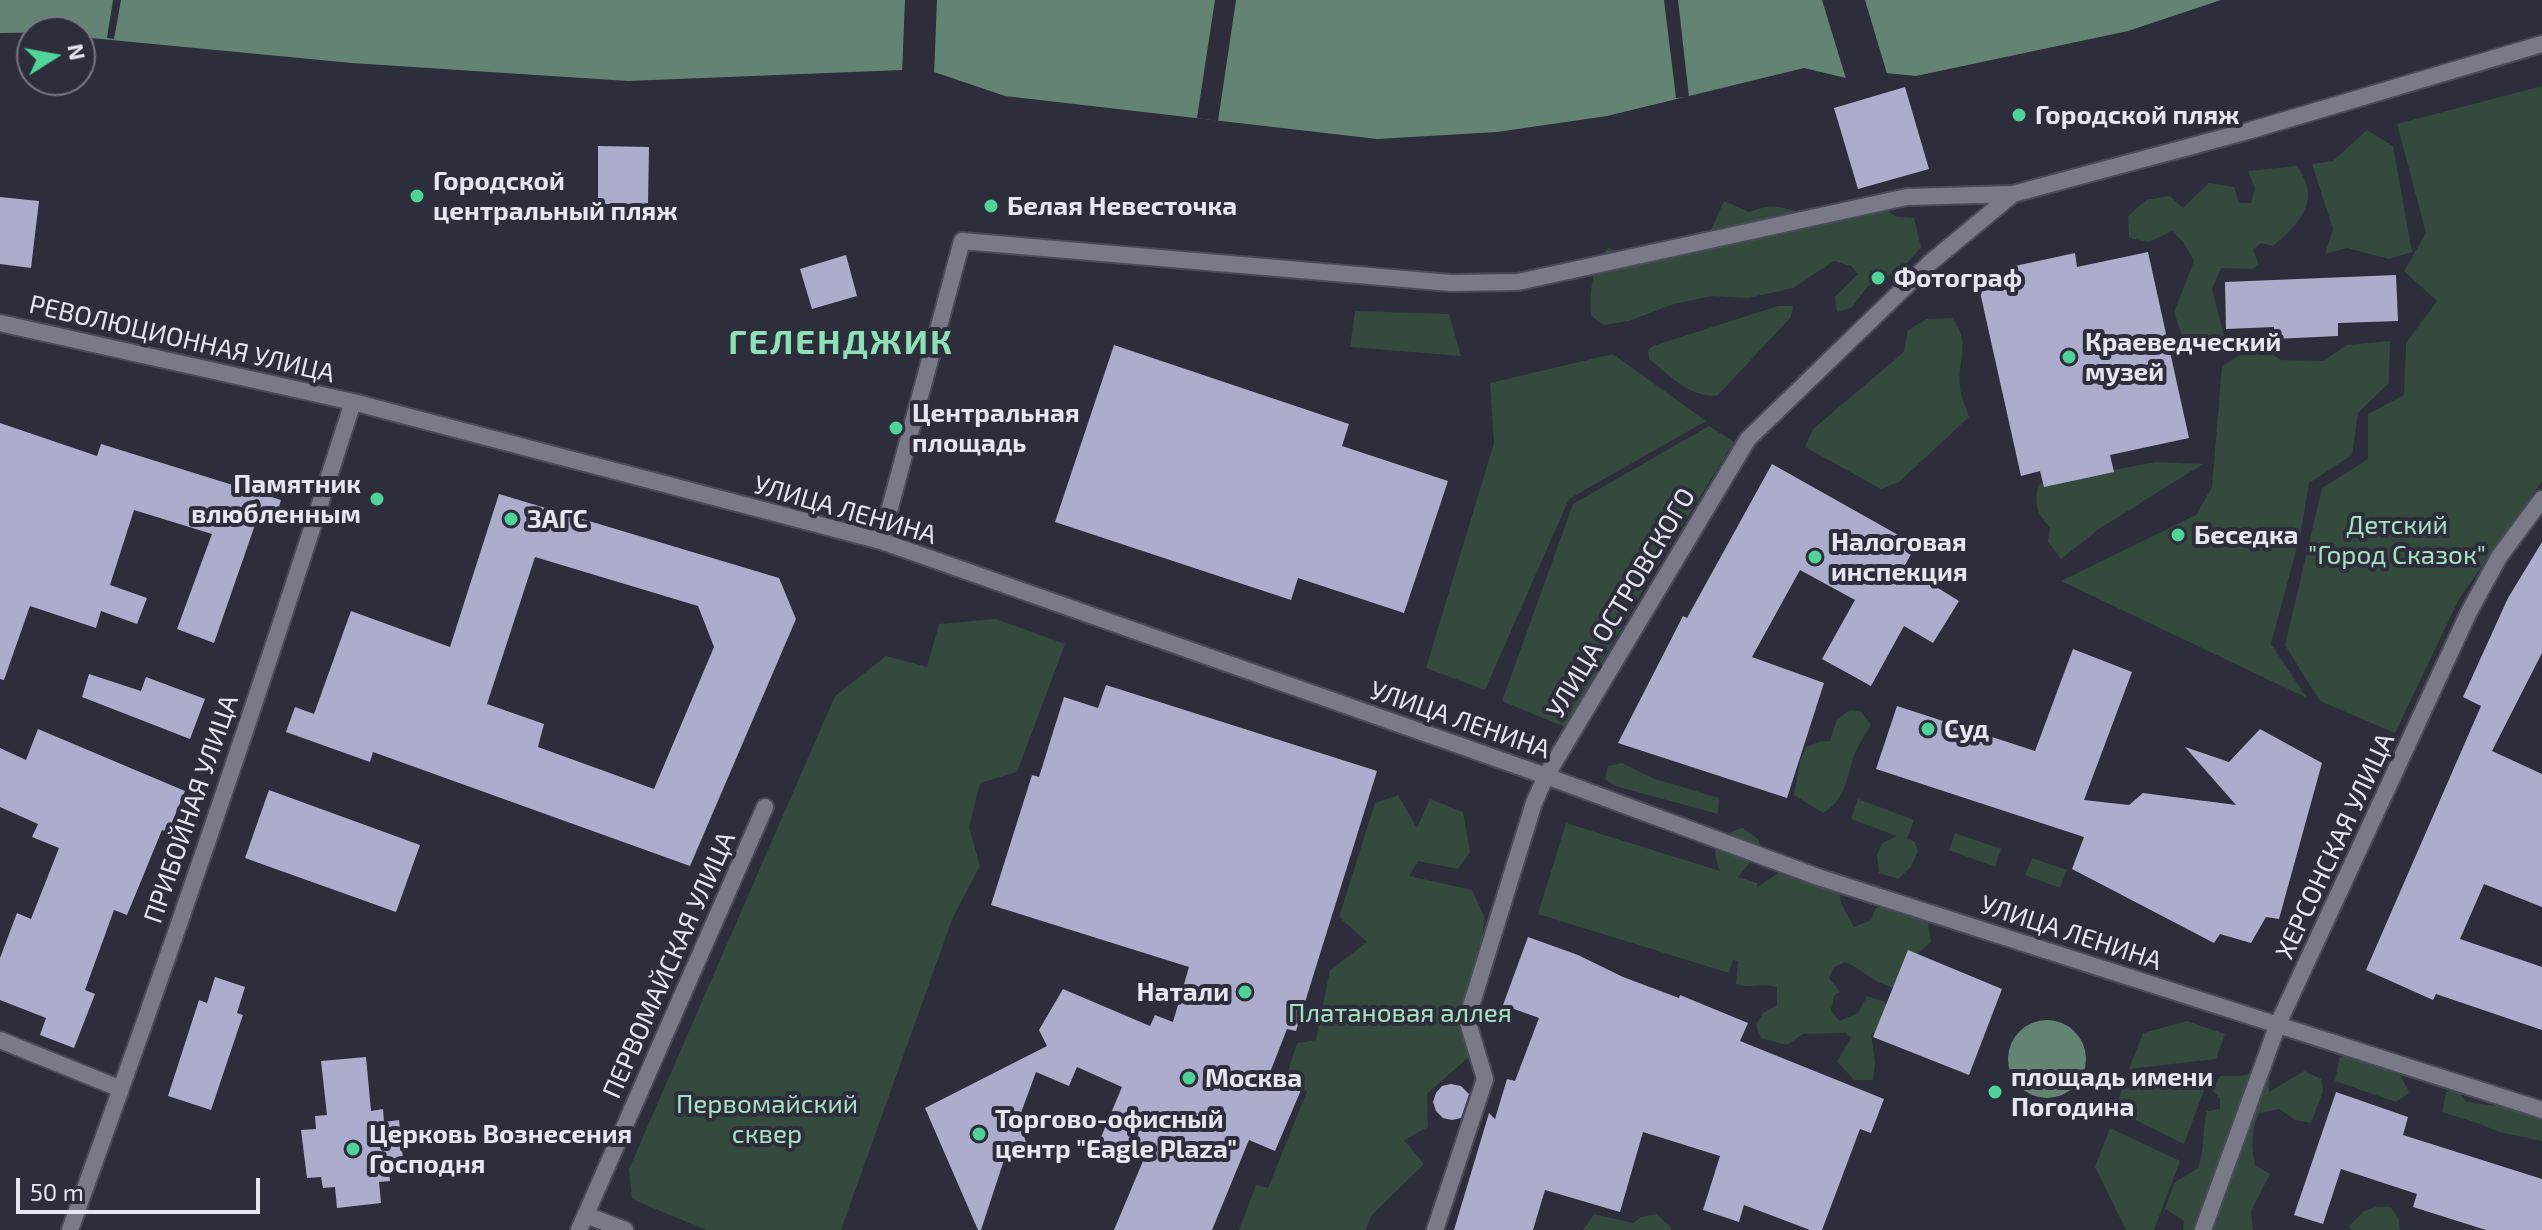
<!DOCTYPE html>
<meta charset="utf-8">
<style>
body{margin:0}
#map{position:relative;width:2542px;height:1230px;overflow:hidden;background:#2d2d3c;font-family:"Exo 2",sans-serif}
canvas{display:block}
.north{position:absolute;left:16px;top:16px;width:80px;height:80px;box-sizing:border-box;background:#2d2d3c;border:2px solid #777784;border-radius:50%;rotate:79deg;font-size:22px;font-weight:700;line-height:32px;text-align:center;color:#e5e6f0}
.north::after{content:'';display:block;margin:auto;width:28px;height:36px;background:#4fd398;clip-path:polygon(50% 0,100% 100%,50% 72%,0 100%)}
.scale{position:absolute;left:16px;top:1178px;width:244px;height:36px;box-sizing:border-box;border:4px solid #e5e6f0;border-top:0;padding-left:10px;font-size:24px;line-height:28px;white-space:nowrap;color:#e5e6f0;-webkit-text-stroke:6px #2d2d3c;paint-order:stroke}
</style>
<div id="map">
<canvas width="2542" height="1230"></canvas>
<div class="north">N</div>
<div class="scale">50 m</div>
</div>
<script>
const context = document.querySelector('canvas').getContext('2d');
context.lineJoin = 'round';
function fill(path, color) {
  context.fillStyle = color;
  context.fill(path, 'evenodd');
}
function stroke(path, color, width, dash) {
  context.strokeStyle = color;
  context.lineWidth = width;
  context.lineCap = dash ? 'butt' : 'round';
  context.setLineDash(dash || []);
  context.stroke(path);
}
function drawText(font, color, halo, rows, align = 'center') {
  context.font = font + ' "Exo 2",sans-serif';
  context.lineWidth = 8;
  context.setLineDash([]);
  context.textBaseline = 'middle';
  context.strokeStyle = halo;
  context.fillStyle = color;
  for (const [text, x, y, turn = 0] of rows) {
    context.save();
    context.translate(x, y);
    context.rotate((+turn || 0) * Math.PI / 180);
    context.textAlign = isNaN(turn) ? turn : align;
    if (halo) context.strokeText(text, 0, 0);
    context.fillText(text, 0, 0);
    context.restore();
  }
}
const green = new Path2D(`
 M2542,86V481L2459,599L2395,733L2320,701L2285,645L2322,488L2368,459V414L2404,395L2406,343L2437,301L2404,271L2426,233L2397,124Z
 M2367,130L2393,146L2412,252L2389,259L2347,248L2325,254L2333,229L2312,164L2333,161Z
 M2296,166C2323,198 2300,224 2273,246L2261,243L2253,250L2259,265L2251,269L2221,268L2212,289L2224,336L2207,350L2182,336L2174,312L2194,261L2184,243L2172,231L2149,242L2129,238L2128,216L2146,200L2170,196L2183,208L2209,183L2234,187L2239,203H2251L2255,188L2248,171Z
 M1851,199L1883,208L1897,217L1914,218L1921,247L1902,269L1868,286L1851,308L1837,312L1835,297L1858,274L1851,266L1834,261L1793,288L1748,298L1712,296L1674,304L1629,321L1604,325L1591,316C1590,290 1591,269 1608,248L1636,256L1711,230L1724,201L1749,212C1781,200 1778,211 1806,211C1822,212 1837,205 1851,199Z
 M1778,306H1793L1791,317L1718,395C1690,399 1670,375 1649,359L1648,350L1653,346Z
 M1355,311L1449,314L1461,356L1350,347Z
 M1952,318C1972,343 1957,360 1960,386C1960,396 1966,407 1969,417L1899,482L1881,489L1805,447L1813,429L1904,352L1908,330L1927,319Z
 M2390,341L2389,383L2358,413L2352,455L2309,483L2301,532L2271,644L2307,698L2061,581L2196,515L2212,487L2222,366L2258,344L2281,360L2323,361L2347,345Z
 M1613,354L1706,421L1569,499L1485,690L1426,668L1494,443L1490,383Z
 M1709,426L1734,442L1647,583L1565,727L1502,701L1573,504Z
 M2156,462L2203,464L2099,529L2061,559L2048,542L2050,527C2037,515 2033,502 2039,484Z
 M996,619L1065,644L1017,772L980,783L969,827L980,866L953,917L841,1230H706L632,1199L629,1169L835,696L886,656L927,667L939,624Z
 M1850,710L1861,712L1871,724C1865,735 1857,747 1853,758C1847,780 1844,801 1823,813L1794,795L1800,761L1806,747L1819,742L1830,741L1837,719Z
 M1622,763L1652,778L1719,798L1718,814L1615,786L1605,779L1608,766Z
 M1398,795L1417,828L1430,799L1463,812L1470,852L1458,869L1418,861L1409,876L1472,890L1484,916L1480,1007L1470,1056L1427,1094L1428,1127L1404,1140L1424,1164L1371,1216L1366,1230H1239L1256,1185L1268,1188L1307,1091L1286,1078L1297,1043L1316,1040L1330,970L1367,942L1339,917L1375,803Z
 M1858,799L1914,820L1907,839L1914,841L1918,851L1911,867L1898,879L1879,873L1877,855L1882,843L1897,836L1851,819Z
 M1566,823L1720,871C1710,847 1717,835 1743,828L1759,840L1760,850L1738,877L1757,883V887L1799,860L1836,873L1841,903L1854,927L1871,920L1876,908L1917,897L1925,906L1931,942L1907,963L1900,988C1879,988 1864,970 1845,962L1834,967L1829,978L1840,992L1834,996L1831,1010L1839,1021L1858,1013L1867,996L1885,1002L1890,1015L1882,1029L1871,1034L1875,1062L1873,1080H1854L1837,1061L1851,1038L1846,1033L1803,1034L1787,1045L1761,1038L1756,1025L1763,1013L1777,1005V987C1761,983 1749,989 1736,984L1738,961L1733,960L1729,973L1538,914Z
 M1955,833L2001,849L1995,867L1949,850Z
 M2032,858L2067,870L2060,888L2025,875Z
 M2187,1021L2225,1034L2216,1059L2129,1069L2143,1033Z
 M2346,1053C2382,1058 2394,1056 2409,1093L2396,1102L2335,1081L2339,1059Z
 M2269,1070V1092L2304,1071L2321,1079L2323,1091L2311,1123L2295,1120L2279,1109L2259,1113C2251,1132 2251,1144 2255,1165L2270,1174L2251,1211L2253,1230H2183L2184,1221L2165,1209L2174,1183L2198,1168C2205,1149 2202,1131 2207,1111L2220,1109V1098L2212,1090L2220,1076H2239Z
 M2209,1077L2184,1144L2115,1110L2122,1089Z
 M2458,1089L2466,1102L2507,1107L2542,1119V1141L2499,1132L2480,1124L2442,1112L2446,1092Z
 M2110,1128L2180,1161L2154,1230H2126L2095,1167Z
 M2376,1207H2391L2399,1220L2400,1230H2352L2349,1226L2364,1211Z
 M1594,1214L1633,1223L1641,1217L1656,1214L1670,1226L1671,1230H1583Z`);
const water = new Path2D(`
 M0,0H2221L2128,31L1916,76L1886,73L1846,78L1804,68L1607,116L1497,132L1377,139L1005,96L934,72L902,70L628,81L352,63L80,37V32L0,33Z
 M2008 1059a39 39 0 1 1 78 0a39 39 0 1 1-78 0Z`);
const pier = new Path2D(`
 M113,0H121L114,39L107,38Z
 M905,0H937L934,76L902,74Z
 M1215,0H1236L1218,121L1197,118Z
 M1664,0H1678L1689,97L1676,98Z
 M1822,0H1865L1888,77L1847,82Z`);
const building = new Path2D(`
 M1905,87L1929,169L1858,189L1834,108Z
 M598,146L649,147L648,204H598Z
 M0,197L39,201L31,268L0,264Z
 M2148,252L2189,438L2110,455L2114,472L2044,487L2040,471L2021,476L1980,292L2018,283L2015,266L2075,253L2077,267Z
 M846,255L857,296L812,309L800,269Z
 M2396,275L2398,321L2338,323V336L2274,339V327L2226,329L2225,282Z
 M1114,345L1349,424L1342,446L1448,481L1404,613L1298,578L1291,600L1055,522Z
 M0,423L97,456L101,444L281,500L273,527L256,522L214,643L177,629L212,534L134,510L110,585L147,598L137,624L101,611L96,628L30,606L4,680L0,679Z
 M1772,464L1916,545L1904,567L1959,601L1933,643L1904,626L1871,686L1822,659L1855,600L1800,570L1752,657L1824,683L1787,798L1618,743L1683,616L1687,618Z
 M499,494L779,578L796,619L690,866L373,752L370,762L286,732L295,707L314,714L351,611L450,647ZM535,557L698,606L714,647L654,789L538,747L544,724L487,704Z
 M2542,542V653L2492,751L2542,774V907L2484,884L2460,939L2542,967V1030L2436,994L2433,1000L2366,970L2481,706L2463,697L2508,598Z
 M2073,649L2132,672L2084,800L2129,805L2143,793L2236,805L2185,747L2229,762L2260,729L2322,763L2279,919L2266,917L2251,943L2220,934L2214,943L2072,869L2084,837L1876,769L1897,706L2035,751Z
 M89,674L141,691L146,677L205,699L190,739L82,697Z
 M1106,685L1377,771L1296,1031L1287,1029L1269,1075L1301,1090L1275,1151L1249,1140L1212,1230H1114L1143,1161L1099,1142L1122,1087L1077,1067L1069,1086L1036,1072L1018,1121L1028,1147L1005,1157L981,1230H978L925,1108L1047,1046L1039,1030L1063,989L1150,1026L1155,1015L1173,1022L1189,967L991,905L1032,775L1039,777L1064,697L1098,708Z
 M38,729L185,791L168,832L162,830L127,915L114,910L85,990L95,994L74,1048L40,1035L46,1018L0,1000V958L17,913L31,919L59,848L32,837L38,824L0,807V748L26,760Z
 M269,790L420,845L396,912L245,858Z
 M1528,937L1578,955L1623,977L1679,998L1680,995L1748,1023L1740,1041L1884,1099L1871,1133L1860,1129L1822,1230H1810L1744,1205L1739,1222L1703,1210L1720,1156L1643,1132L1620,1212L1545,1190L1533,1230H1454L1489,1113L1495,1119L1507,1079L1515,1081L1539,1018L1503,1005Z
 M1908,950L2002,989L1969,1075L1873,1037Z
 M215,977L245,987L237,1013L243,1015L211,1110L168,1096L199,1000L207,1003Z
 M366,1057L371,1111L383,1109L384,1122L399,1120L404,1168L389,1170L390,1181L379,1182L381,1203L337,1208L335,1187L323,1188L321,1177L307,1178L301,1130L316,1129L315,1116L327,1115L321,1061Z
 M1451,1084L1461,1086L1469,1094L1461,1118L1452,1120L1443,1118L1436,1111L1433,1102L1436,1093L1442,1086Z
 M2336,1092L2408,1117L2403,1135L2542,1179V1230H2486L2413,1207L2417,1194L2341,1169L2323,1224L2294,1215Z`);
const street = new Path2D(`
 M0,323L353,402L881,541L1546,776L1818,877L2542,1110
 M881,541L962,241L1451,283L1518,282L1907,197L2013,194L2248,131L2542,44
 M0,1040L121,1089
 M586,1215L625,1230
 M70,1230C170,956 264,680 353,402
 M579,1230L765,807
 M1435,1230L1485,1079L1467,1019L1534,803L1546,776L1748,439L1931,262L2013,194
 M2203,1230L2278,1024L2469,612L2499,557L2542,499`);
const markers = [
 [2019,115,8,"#4fd398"],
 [417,196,8,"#4fd398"],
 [991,206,8,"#4fd398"],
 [1878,278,8,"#4fd398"],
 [2069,357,8,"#4fd398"],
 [896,428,8,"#4fd398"],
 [377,499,8,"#4fd398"],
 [511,519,8,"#4fd398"],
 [2178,535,8,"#4fd398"],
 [1815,557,8,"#4fd398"],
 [1928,729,8,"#4fd398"],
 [1245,992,8,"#4fd398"],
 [1189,1078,8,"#4fd398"],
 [1995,1092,8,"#4fd398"],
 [979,1134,8,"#4fd398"],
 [353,1149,8,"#4fd398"]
];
const poiNames = [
 ["Городской пляж",2035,115],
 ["Городской",433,181],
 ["центральный пляж",433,211],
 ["Белая Невесточка",1007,206],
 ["Фотограф",1894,278],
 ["Краеведческий",2085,342],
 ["музей",2085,372],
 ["Центральная",912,413],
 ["площадь",912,443],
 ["Памятник",361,484,"right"],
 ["влюбленным",361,514,"right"],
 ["ЗАГС",527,519],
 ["Беседка",2194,535],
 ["Налоговая",1831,542],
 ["инспекция",1831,572],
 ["Суд",1944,729],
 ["Натали",1229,992,"right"],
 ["площадь имени",2011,1077],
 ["Погодина",2011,1107],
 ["Москва",1205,1078],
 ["Торгово-офисный",995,1119],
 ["центр \"Eagle Plaza\"",995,1149],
 ["Церковь Вознесения",369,1134],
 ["Господня",369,1164]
];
const streetNames = [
 ["РЕВОЛЮЦИОННАЯ УЛИЦА",182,339,13],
 ["УЛИЦА ЛЕНИНА",845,510,16],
 ["УЛИЦА ОСТРОВСКОГО",1621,603,-59],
 ["УЛИЦА ЛЕНИНА",1460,720,19],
 ["ПРИБОЙНАЯ УЛИЦА",191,809,-71],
 ["ХЕРСОНСКАЯ УЛИЦА",2335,846,-65],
 ["УЛИЦА ЛЕНИНА",2071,933,18],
 ["ПЕРВОМАЙСКАЯ УЛИЦА",669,965,-66]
];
const parkNames = [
 ["Детский",2397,525],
 ["\"Город Сказок\"",2397,555],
 ["Платановая аллея",1400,1013],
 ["Первомайский",767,1104],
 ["сквер",767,1134]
];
const districtNames = [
 ["ГЕЛЕНДЖИК",841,343]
];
fill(green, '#334a3d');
fill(water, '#638472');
fill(pier, '#2d2d3c');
fill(building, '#acadcd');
stroke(street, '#4a4b59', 20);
stroke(street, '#797987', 16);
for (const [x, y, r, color] of markers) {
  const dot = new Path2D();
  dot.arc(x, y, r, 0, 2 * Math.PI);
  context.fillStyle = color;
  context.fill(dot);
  stroke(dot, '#2d2d3c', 3);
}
drawText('bold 26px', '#e5e6f0', '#2d2d3c', poiNames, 'left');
drawText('26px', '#e5e6f0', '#2d2d3c', streetNames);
drawText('26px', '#a7e3c3', '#2d2d3c', parkNames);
context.letterSpacing = '2px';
drawText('bold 34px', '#8ee0b6', '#2d2d3c', districtNames);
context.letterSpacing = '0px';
</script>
